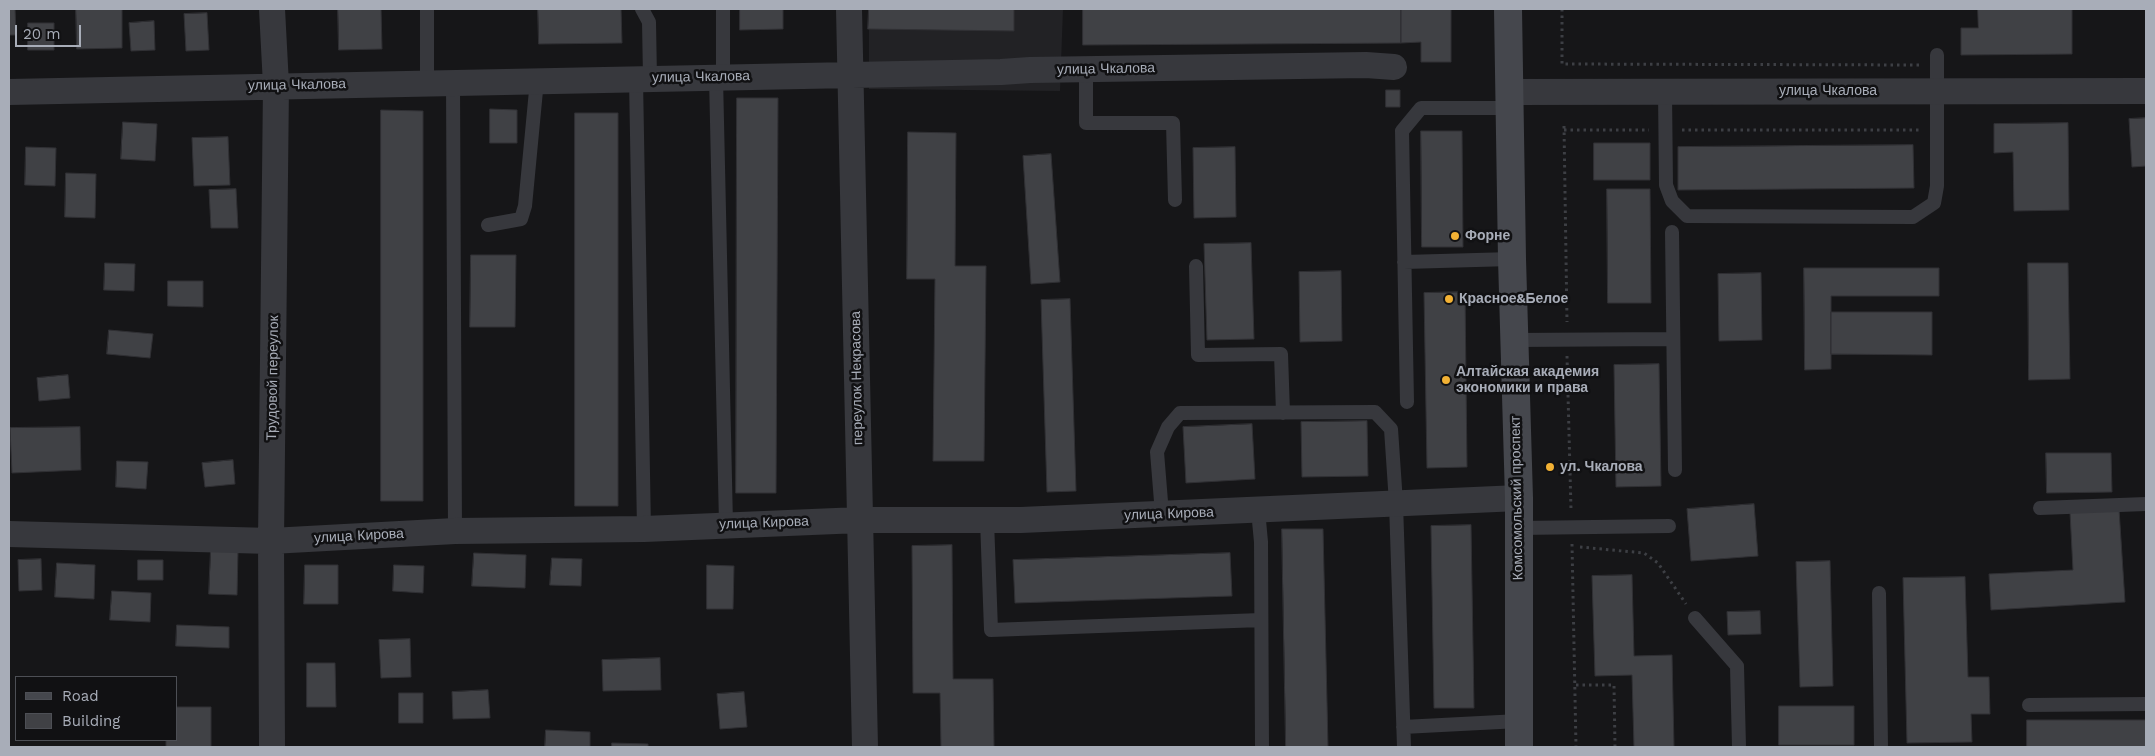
<!DOCTYPE html>
<meta charset="utf-8">
<style>
body{margin:0}
#map{position:relative;width:2155px;height:756px;overflow:hidden;background:#161618;font-family:"Work Sans",sans-serif}
canvas{display:block}
.frame{position:absolute;inset:0;border:10px solid #a8adb8;pointer-events:none}
.legend{position:absolute;left:15px;top:676px;width:162px;height:65px;box-sizing:border-box;background:#111113;border:1px solid #4d4f55;margin:0;padding:6px 9px;list-style:none;font-size:15px;color:#a8adb8}
.legend li{display:flex;align-items:center;gap:10px;height:25px}
.legend b{width:25px;border:1px solid #4d4f55}
.scale{position:absolute;left:15px;top:25px;width:66px;height:22px;box-sizing:border-box;border:2px solid #a8adb8;border-top:0;padding-left:6px;font-size:15px;line-height:18px;white-space:nowrap;color:#a8adb8;-webkit-text-stroke:4px #111113;paint-order:stroke}
</style>
<div id="map">
<canvas width="2155" height="756"></canvas>
<div class="frame"></div>
<ul class="legend">
<li><b style="height:6px;background:#45474d"></b>Road</li>
<li><b style="height:14px;background:#404145"></b>Building</li>
</ul>
<div class="scale">20 m</div>
</div>
<script>
const context = document.querySelector('canvas').getContext('2d');
context.lineJoin = 'round';
function fill(path, color) {
  context.fillStyle = color;
  context.fill(path, 'evenodd');
}
function stroke(path, color, width, dash) {
  context.strokeStyle = color;
  context.lineWidth = width;
  context.lineCap = dash ? 'butt' : 'round';
  context.setLineDash(dash || []);
  context.stroke(path);
}
function drawText(font, color, halo, rows, align = 'center') {
  context.font = font + ' "Work Sans",sans-serif';
  context.lineWidth = 5;
  context.setLineDash([]);
  context.textBaseline = 'middle';
  context.strokeStyle = halo;
  context.fillStyle = color;
  for (const [text, x, y, turn = 0] of rows) {
    context.save();
    context.translate(x, y);
    context.rotate((+turn || 0) * Math.PI / 180);
    context.textAlign = isNaN(turn) ? turn : align;
    if (halo) context.strokeText(text, 0, 0);
    context.fillText(text, 0, 0);
    context.restore();
  }
}
const built = new Path2D(`
 M869,9H1063L1060,91L869,89Z`);
const building = new Path2D(`
 M9,9H15L16,35H9Z
 M76,9H122V48L77,49Z
 M338,9H381L382,49L339,50Z
 M538,9H621L622,43L539,44Z
 M740,9H783V29L740,30Z
 M869,9H1014V31L868,29Z
 M1083,9H1401V43L1083,45Z
 M1401,9H1451V62H1421V42L1401,43Z
 M1978,9H2072V54L1961,55V28H1978Z
 M207,13L209,50L186,51L184,14Z
 M154,21L155,50L131,51L129,23Z
 M28,23H54V50H28Z
 M1386,90H1400V107H1386Z
 M737,98H778L776,493H736Z
 M490,109L517,110V143H490Z
 M381,110L423,111V501H381Z
 M575,113H618V506H575Z
 M2146,118V166L2132,167L2129,119Z
 M123,122L157,124L155,161L121,159Z
 M2068,123L2069,210L2014,211L2013,152L1994,153V124Z
 M1421,131H1462L1463,247H1422Z
 M908,132L956,133L955,266H986L984,461H933L935,279H907Z
 M228,137L230,185L194,186L192,138Z
 M1594,143H1650V180H1594Z
 M1913,145L1914,188L1678,190V147Z
 M26,147L56,148L55,186L25,185Z
 M1235,147L1236,217L1194,218L1193,148Z
 M1051,154L1060,282L1031,284L1023,156Z
 M66,173L96,174L95,218L65,217Z
 M236,189L238,228H211L209,190Z
 M1607,189H1650L1651,303H1608Z
 M1251,243L1254,339L1207,340L1204,244Z
 M471,255H516L515,327H470Z
 M105,263L135,264L134,291L104,290Z
 M2028,263H2068L2070,379L2029,380Z
 M1804,268H1939V296H1831V369L1805,370Z
 M1341,271L1342,341L1300,342L1299,272Z
 M1761,273L1762,340L1719,341L1718,274Z
 M168,281H203V307L168,306Z
 M1465,292L1467,467L1427,468L1424,293Z
 M1070,299L1076,491L1047,492L1041,300Z
 M1831,312H1932V355L1831,354Z
 M109,330L153,334L150,358L107,354Z
 M1659,364L1661,486L1616,487L1614,365Z
 M68,375L70,398L39,401L37,378Z
 M1367,421L1368,476L1302,477L1301,422Z
 M1252,424L1255,479L1186,483L1183,427Z
 M80,427L81,470L12,473L10,428Z
 M2046,453H2111L2112,492L2047,493Z
 M233,460L235,484L205,487L202,463Z
 M117,461L148,462L146,489L116,487Z
 M1754,504L1758,556L1691,561L1687,509Z
 M2119,509L2125,602L1991,610L1989,574L2073,570L2070,512Z
 M1471,525L1474,708H1434L1431,526Z
 M1282,529H1323L1328,747H1286Z
 M952,545L953,679H993L994,747H941L940,693H913L912,546Z
 M211,549L238,550L237,595L209,594Z
 M474,553L526,555L525,588L472,586Z
 M1230,553L1232,596L1015,603L1013,560Z
 M552,558L582,559L581,586L550,585Z
 M41,559L42,590L19,591L18,560Z
 M138,560H163V580H138Z
 M1830,561L1833,686L1800,687L1796,562Z
 M57,563L95,565L94,599L55,597Z
 M305,565H338V604H304Z
 M394,565L424,566L423,593L393,591Z
 M707,565L734,566L733,609H707Z
 M1632,575L1634,656L1672,655L1674,747H1634L1632,675L1595,676L1592,576Z
 M1965,577L1968,677H1989L1990,714H1971L1972,742L1907,743L1903,578Z
 M112,591L151,593L150,622L110,620Z
 M1760,611L1761,634L1728,635L1727,612Z
 M177,625L229,627V648L176,646Z
 M410,639L411,677L381,678L379,640Z
 M660,658L661,690L603,691L602,660Z
 M307,663H335L336,707H307Z
 M488,690L490,718L453,719L452,692Z
 M744,692L747,727L720,729L717,694Z
 M399,693H423V723H399Z
 M1779,706H1854V745H1779Z
 M176,707H211V747H166V740H176Z
 M2027,720H2146V747H2027Z
 M546,730L590,732V747H545Z
 M612,743L648,744V747H612Z`);
const path = new Path2D(`
 M1562,9V64L1919,65
 M1564,126L1567,322
 M1564,130H1649
 M1682,130H1921
 M1567,356L1571,510
 M1572,544L1576,747
 M1580,547L1644,553L1658,563L1686,604
 M1576,685H1614L1615,747`);
const service = new Path2D(`
 M642,9L649,22L650,78
 M723,9V77
 M1086,69V123H1173L1175,200
 M716,77L726,524
 M636,79L644,529
 M427,82V9
 M453,82L455,531
 M1665,92L1666,185L1672,201L1687,216L1913,217L1934,203L1937,186V55
 M488,225L521,219L525,206L537,80
 M1672,232L1675,470
 M1404,262L1512,259
 M1196,266L1198,355L1281,354L1283,413
 M1514,340L1673,339
 M1407,402L1402,131L1421,108H1510
 M2040,508L2146,504
 M1258,510L1261,542L1262,747
 M1162,514L1157,452L1168,427L1180,413L1375,412L1391,429L1396,503L1404,747
 M987,520L991,630L1261,620
 M1519,528L1669,526
 M1879,593L1881,747
 M1695,618L1737,666L1739,747
 M2029,705L2146,704
 M1403,727L1519,721`);
const minor = new Path2D(`
 M272,9L276,85L271,541L272,747
 M849,9L865,747
 M9,92L1001,72L1030,70L1366,65L1394,67
 M1509,92L2146,91
 M9,534L271,541L455,531L644,529L860,520H1021L1519,498`);
const secondary = new Path2D(`
 M1508,9L1512,259L1519,498V747`);
const markers = [
 [1455,236,5,"#f2b134"],
 [1449,299,5,"#f2b134"],
 [1446,380,5,"#f2b134"],
 [1550,467,5,"#f2b134"]
];
const streetNames = [
 ["улица Чкалова",1106,69,-1],
 ["улица Чкалова",701,77,-1],
 ["улица Чкалова",297,85,-1],
 ["улица Чкалова",1828,91],
 ["Трудовой переулок",273,378,-89],
 ["переулок Некрасова",857,378,-91],
 ["Комсомольский проспект",1517,498,-91],
 ["улица Кирова",1169,514,-2],
 ["улица Кирова",764,523,-2],
 ["улица Кирова",359,536,-3]
];
const poiNames = [
 ["Форне",1465,236],
 ["Красное&Белое",1459,299],
 ["Алтайская академия",1456,372],
 ["экономики и права",1456,388],
 ["ул. Чкалова",1560,467]
];
fill(built, '#222225');
fill(building, '#404145');
stroke(building, '#303034', 1);
stroke(path, '#3d3f44', 3, [2.5, 4]);
stroke(service, '#37383d', 14);
stroke(minor, '#37383d', 26);
stroke(secondary, '#45474d', 28);
for (const [x, y, r, color] of markers) {
  const dot = new Path2D();
  dot.arc(x, y, r, 0, 2 * Math.PI);
  context.fillStyle = color;
  context.fill(dot);
  stroke(dot, '#111113', 2);
}
drawText('14px', '#a8adb8', '#111113', streetNames);
drawText('bold 14px', '#a8adb8', '#111113', poiNames, 'left');
</script>
